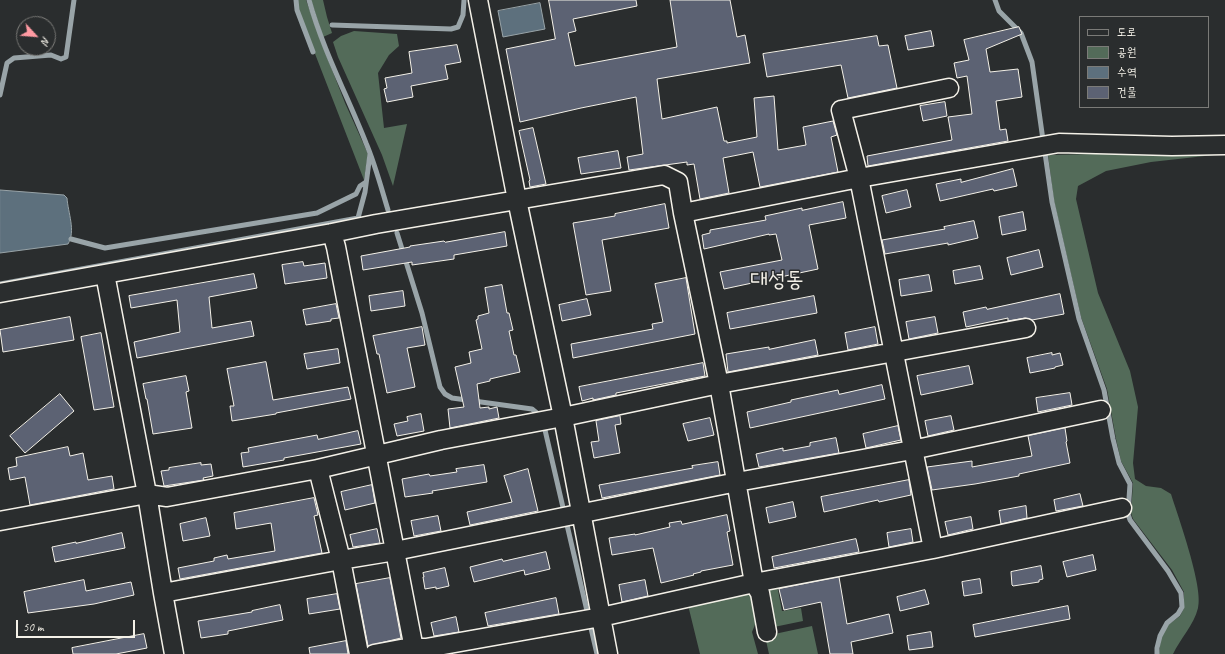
<!DOCTYPE html>
<meta charset="utf-8">
<style>
body{margin:0}
#map{position:relative;width:1225px;height:654px;overflow:hidden;background:#2a2d2e;font-family:Caveat,"Poor Story",sans-serif}
canvas{display:block}
.legend{position:absolute;left:1079px;top:16px;width:130px;height:92px;box-sizing:border-box;background:#2a2d2e;border:1px solid #7b7b78;margin:0;padding:5px 7px;list-style:none;font-size:12px;color:#f4f1e8}
.legend li{display:flex;align-items:center;gap:8px;height:20px}
.legend b{width:20px;border:1px solid #7b7b78}
.north{position:absolute;left:16px;top:16px;width:40px;height:40px;box-sizing:border-box;background:#2a2d2e;border:1px solid #7b7b78;border-radius:50%;rotate:116deg;font-size:11px;font-weight:700;line-height:16px;text-align:center;color:#f4f1e8}
.north::after{content:'';display:block;margin:auto;width:14px;height:18px;background:#ff9aa2;clip-path:polygon(50% 0,100% 100%,50% 72%,0 100%)}
.scale{position:absolute;left:16px;top:620px;width:119px;height:18px;box-sizing:border-box;border:2px solid #f4f1e8;border-top:0;padding-left:5px;font-size:12px;line-height:14px;white-space:nowrap;color:#f4f1e8;-webkit-text-stroke:3px #2a2d2e;paint-order:stroke}
</style>
<div id="map">
<canvas width="1225" height="654"></canvas>
<ul class="legend">
<li><b style="height:5px;background:#2a2d2e"></b>도로</li>
<li><b style="height:11px;background:#536b59"></b>공원</li>
<li><b style="height:11px;background:#5d707d"></b>수역</li>
<li><b style="height:11px;background:#5c6273"></b>건물</li>
</ul>
<div class="north">N</div>
<div class="scale">50 m</div>
</div>
<script>
const context = document.querySelector('canvas').getContext('2d');
context.lineJoin = 'round';
function fill(path, color) {
  context.fillStyle = color;
  context.fill(path, 'evenodd');
}
function stroke(path, color, width, dash) {
  context.strokeStyle = color;
  context.lineWidth = width;
  context.lineCap = dash ? 'butt' : 'round';
  context.setLineDash(dash || []);
  context.stroke(path);
}
function drawText(font, color, halo, rows, align = 'center') {
  context.font = font + ' Caveat,"Poor Story",sans-serif';
  context.lineWidth = 3;
  context.setLineDash([]);
  context.textBaseline = 'middle';
  context.strokeStyle = halo;
  context.fillStyle = color;
  for (const [text, x, y, turn = 0] of rows) {
    context.save();
    context.translate(x, y);
    context.rotate((+turn || 0) * Math.PI / 180);
    context.textAlign = isNaN(turn) ? turn : align;
    if (halo) context.strokeText(text, 0, 0);
    context.fillText(text, 0, 0);
    context.restore();
  }
}
const green = new Path2D(`
 M297,0H306L320,39L345,103L368,154L364,180L298,10Z
 M311,0H323L327,17L332,33L323,37Z
 M354,31L397,34L399,46L389,55L378,73L384,128L407,124L393,186L382,155L338,57L333,42L341,36Z
 M1095,154H1223L1151,162L1106,171L1078,186L1076,199L1098,293L1130,371L1138,407L1133,463L1135,479L1146,486L1161,488L1171,494C1178,516 1204,588 1198,608C1194,625 1180,639 1173,654H1159L1161,637L1168,625L1180,616L1184,608V592L1172,570L1133,519L1131,513L1133,483L1121,461L1116,439L1107,389L1081,317L1054,201L1048,155Z
 M777,585L782,611L801,608L803,621L774,627L766,588Z
 M753,590L759,615L752,632L758,654H700L688,605Z
 M812,626L818,654H769L765,636Z`);
const water = new Path2D(`
 M540,3L545,29L503,37L498,11Z
 M0,190L64,195L67,198C68,213 76,231 68,244L0,253Z`);
const stream = new Path2D(`
 M296,0L297,10L313,52
 M309,0C323,50 347,95 366,143C375,164 381,187 388,210
 M995,0L999,11L1021,33L1032,62L1043,140
 M332,25L451,29L458,27L463,15L464,0
 M0,95L7,63L14,58L51,55L61,59L66,57L74,0
 M1049,152L1045,153L1052,202L1079,319L1104,390L1113,439L1119,463L1130,484L1128,514L1130,520L1168,571L1181,593L1182,607L1178,614L1167,623L1160,636L1157,648V654
 M397,233L422,313L440,387L445,394L452,398L532,409L538,414L545,430L597,654
 M71,239L105,248L317,213L356,194L360,186L366,182
 M0,284L358,218L365,192L370,154`);
const building = new Path2D(`
 M549,0H636L637,6L573,19L576,31L568,33L575,66L677,47L670,0H730L737,37L745,35L750,63L657,79L662,119L717,107L724,141H727V143L757,137L754,98L774,96L778,150L806,145L803,127L833,121L837,135L831,137L838,172L760,187L753,152L723,158L729,193L700,199L694,164L687,165V162L629,170L627,157L643,154L636,97L581,108L520,122L506,49L555,39Z
 M1019,27L1022,34L986,49L990,72L1018,69L1022,97L996,101L1000,130L1006,129L1008,141L868,166L867,156L952,140L948,117L972,114L967,76L957,78L954,63L969,60L964,40Z
 M931,31L934,46L908,50L905,36Z
 M877,36L879,46L888,45L897,88L848,98L841,65L767,77L763,54Z
 M457,45L461,62L445,65L448,79L411,86L413,97L387,102L384,89L387,88L385,78L412,73L409,52Z
 M945,102L947,116L923,121L920,106Z
 M533,128L546,184L530,187L529,181L530,180L519,131Z
 M618,151L621,168L581,174L578,158Z
 M1013,169L1017,186L994,191L993,189L940,201L936,184L961,179V182Z
 M907,190L911,207L886,213L882,196Z
 M843,202L846,218L809,225L818,269L724,289L720,272L782,260L776,234L769,235V234L704,249L702,235L710,233V230L766,220L765,216L802,208V210Z
 M665,204L669,228L602,240L611,291L586,295L573,223L615,216V214Z
 M1023,212L1026,230L1002,235L999,217Z
 M974,221L978,238L948,245V243L885,254L882,240L945,229L944,227Z
 M505,232L507,246L454,255V259L412,265V262L363,270L361,256L410,247V246L444,241L445,242Z
 M1039,250L1043,267L1011,275L1007,258Z
 M303,262L304,266L325,263L327,278L285,284L282,265Z
 M980,266L983,279L955,284L953,271Z
 M254,274L257,288L209,297L212,328L251,321L254,336L137,358L134,342L180,332L177,300L131,308L129,296Z
 M929,275L932,291L901,296L899,280Z
 M686,278L695,334L573,358L571,344L653,329L652,324L663,322L655,284Z
 M502,285L507,313H509L513,330L509,331L514,355H516L520,372L490,379V381L477,384L480,408L489,407V409L497,407L499,418L450,428L448,409L464,407L455,367L471,363L469,352L482,349L476,320L478,319V316L489,313L485,288Z
 M403,291L405,306L371,311L369,296Z
 M1060,294L1064,314L1032,320L1025,318L1008,321V318L966,327L963,312L986,307L987,309Z
 M814,296L817,313L730,329L727,313Z
 M587,299L591,315L562,321L559,305Z
 M336,304L339,318L331,319V321L306,325L303,310Z
 M70,317L74,340L3,352L0,330Z
 M935,317L938,333L909,339L906,322Z
 M422,327L425,345L407,348L415,387L387,393L379,354H377L373,336Z
 M875,327L878,344L848,350L845,333Z
 M101,333L114,407L94,410L81,337Z
 M815,340L818,355L728,372L726,354L769,347V349Z
 M338,349L340,363L307,369L304,354Z
 M1052,353V355L1060,353L1063,365L1055,367V368L1030,373L1027,358Z
 M266,362L273,400L348,387L351,399L276,413V414L232,421L230,406H234L227,369Z
 M703,363L705,376L616,393V395L593,400V398L582,401L579,387Z
 M969,366L973,384L921,395L917,376Z
 M186,376L189,391L186,392L192,428L153,434L147,399H146L143,384Z
 M882,385L885,399L750,428L747,412L791,402V400L838,390L839,394Z
 M1070,393L1072,405L1038,412L1036,398Z
 M60,394L74,411L25,453L10,436Z
 M421,414L424,431L397,436L394,424L408,421L407,417Z
 M620,416L621,424L615,425L620,453L594,458L591,442L599,441L596,421Z
 M951,416L954,430L928,436L925,421Z
 M710,418L714,435L688,441L683,424Z
 M898,426L901,440L866,448L863,434Z
 M1065,428L1067,441L1066,442L1070,463L1019,474V476L975,484L932,490L927,467L972,461V467L1032,456L1028,436Z
 M358,431L361,444L284,458V460L243,467L241,453L249,452L248,448L317,435L318,439Z
 M836,438L839,453L759,467L756,454L783,448V451L810,446V443Z
 M68,447L70,456L83,453L88,480L112,476L114,489L30,505L25,477L10,480L8,468L17,466L16,458Z
 M718,462L720,475L602,498L599,485L693,468L692,466Z
 M201,463V465L211,464L213,476L203,478L204,480L164,486L161,471L169,470V468Z
 M484,465L487,482L432,491L433,493L405,497L402,479L429,474L430,476L457,472L456,469Z
 M528,469L538,511L470,525L467,512L512,502L504,476Z
 M909,480L911,495L879,502L878,500L824,512L821,497Z
 M372,485L375,503L345,510L341,492Z
 M1080,494L1083,506L1056,511L1054,500Z
 M314,498L318,515L314,516L322,553L180,579L178,568L214,561V558L227,555L228,559L275,551L271,523L236,529L234,513Z
 M793,502L796,517L769,523L766,508Z
 M1026,506L1027,518L1001,524L999,511Z
 M727,515L730,531L727,532L733,565L701,571V572L693,574L694,575L661,583L653,548L612,555L609,538L635,534V535L670,527L669,523L681,521L682,524Z
 M438,516L441,531L414,536L411,521Z
 M971,517L973,529L948,535L945,522Z
 M206,518L210,536L183,541L180,524Z
 M377,529L380,543L353,547L350,535Z
 M911,529L913,542L889,547L887,533Z
 M122,533L125,548L55,562L52,547L76,542V543Z
 M856,539L859,552L774,568L772,557Z
 M546,552L550,569L525,575L524,570L474,582L470,567L502,559L503,561Z
 M1093,555L1096,570L1067,577L1063,562Z
 M1041,566L1043,579L1039,580V582L1013,586L1012,585L1011,572Z
 M445,568L449,586L436,589V587L425,589L423,577H424L423,573Z
 M839,577L847,624L889,614L893,633L851,642L853,654H830L821,602L784,610L779,589Z
 M390,578L401,638L368,646L356,584Z
 M980,579L982,593L964,596L962,582Z
 M84,580L86,591L131,582L134,595L94,604L28,613L24,592Z
 M645,580L648,596L622,602L619,585Z
 M925,590L929,604L900,611L897,597Z
 M337,594L340,609L309,614L307,599Z
 M556,598L559,614L488,626L485,613Z
 M280,605L283,620L228,631V634L201,638L198,621L252,612V611Z
 M1068,606L1070,619L975,637L973,625Z
 M456,617L459,632L434,636L431,623Z
 M931,632L933,647L909,650L907,636Z
 M144,634L147,648L116,654H73L72,648Z
 M346,641L348,654H310L309,648Z`);
const minor = new Path2D(`
 M478,0L517,200L664,175L678,182L683,213L719,384L754,583L760,593L767,632
 M683,213L859,178L1059,143L1172,146L1225,145
 M332,233L336,247L415,654
 M105,274L147,494L163,593L174,654
 M0,293L332,233L376,224L517,200L563,417L608,654
 M318,469L341,560L359,654
 M0,521L147,494L167,497L318,469L441,440L563,417L719,384L1026,328
 M933,549L859,178L841,110L949,88
 M163,593L341,560L395,551L737,482L912,450L1101,410
 M374,654L406,648H426L601,617L754,583L933,549L1122,508`);
const quarterNames = [
 ["대성동",777,280]
];
fill(green, '#536b59');
fill(water, '#5d707d');
stroke(water, '#99a4a8', 1);
stroke(stream, '#99a4a8', 5);
fill(building, '#5c6273');
stroke(building, '#f4f1e8', 1);
stroke(minor, '#f4f1e8', 21);
stroke(minor, '#2a2d2e', 18);
drawText('22px', '#f4f1e8', '#2a2d2e', quarterNames);
</script>
